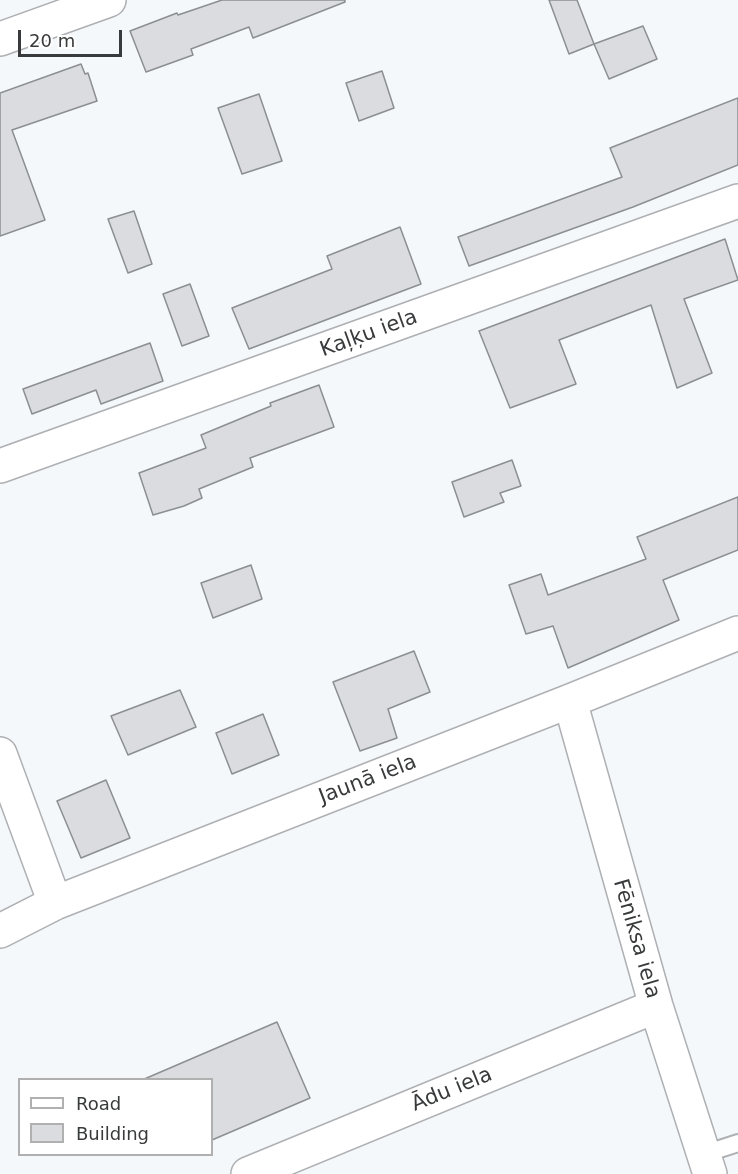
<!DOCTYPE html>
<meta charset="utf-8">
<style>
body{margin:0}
#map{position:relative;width:738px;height:1174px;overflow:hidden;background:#f5f8fa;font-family:"DejaVu Sans",sans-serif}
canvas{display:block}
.legend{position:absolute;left:18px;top:1078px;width:195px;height:78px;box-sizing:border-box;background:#fff;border:2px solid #b0b0b1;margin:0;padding:8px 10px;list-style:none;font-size:18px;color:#393a3b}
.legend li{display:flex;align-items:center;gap:12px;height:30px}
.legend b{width:30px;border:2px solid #b0b0b1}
.scale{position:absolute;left:18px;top:30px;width:104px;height:27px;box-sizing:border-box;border:3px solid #393a3b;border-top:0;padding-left:8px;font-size:18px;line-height:21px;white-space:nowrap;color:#393a3b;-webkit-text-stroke:4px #fff;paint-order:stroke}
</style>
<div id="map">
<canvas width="738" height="1174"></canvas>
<ul class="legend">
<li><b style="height:8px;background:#fff"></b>Road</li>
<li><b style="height:16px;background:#dadcdf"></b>Building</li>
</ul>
<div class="scale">20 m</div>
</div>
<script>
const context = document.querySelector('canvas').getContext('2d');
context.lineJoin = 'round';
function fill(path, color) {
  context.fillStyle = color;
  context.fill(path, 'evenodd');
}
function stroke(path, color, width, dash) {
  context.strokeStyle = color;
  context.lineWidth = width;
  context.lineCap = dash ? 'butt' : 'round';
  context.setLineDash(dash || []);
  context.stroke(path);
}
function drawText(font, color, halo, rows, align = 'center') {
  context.font = font + ' "DejaVu Sans",sans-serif';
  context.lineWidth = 4.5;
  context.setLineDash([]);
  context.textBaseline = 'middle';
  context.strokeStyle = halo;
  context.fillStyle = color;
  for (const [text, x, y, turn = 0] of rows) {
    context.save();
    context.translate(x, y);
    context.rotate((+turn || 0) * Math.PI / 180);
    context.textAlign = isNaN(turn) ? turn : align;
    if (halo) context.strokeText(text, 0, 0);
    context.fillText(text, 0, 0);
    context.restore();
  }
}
const building = new Path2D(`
 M222,0H345V2L253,38L249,27L191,49L193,55L146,72L130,31L177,13L178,15Z
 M549,0H577L594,44L569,54Z
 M643,26L657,59L609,79L594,44Z
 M81,64L85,74L88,73L97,101L12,130L45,220L0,236V93Z
 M382,71L394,108L359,121L346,83Z
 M259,94L282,161L242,174L218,108Z
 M738,98V165L633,207L469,266L458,237L622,177L610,148Z
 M134,211L152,264L128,273L108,219Z
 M400,227L421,284L249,349L232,308L332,269L327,256Z
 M725,239L738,280L684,299L712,373L677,388L651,305L559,340L576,384L510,408L479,331Z
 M190,284L209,336L182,346L163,294Z
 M150,343L163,381L101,404L96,390L32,414L23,389Z
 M319,385L334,427L250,458L253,467L199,489L202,498L184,506L153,515L139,473L206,448L201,435L271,406L270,403Z
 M512,460L521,486L500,493L504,502L464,517L452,482Z
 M738,497V550L663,580L679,620L568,668L553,626L526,634L509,585L541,574L548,595L646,559L637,537Z
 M251,565L262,599L213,618L201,583Z
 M414,651L430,692L388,709L397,738L360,751L333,682Z
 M180,690L196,727L128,755L111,716Z
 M263,714L279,755L232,774L216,733Z
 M106,780L130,838L81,858L57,801Z
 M277,1022L310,1098L212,1140V1080H142Z`);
const lane = new Path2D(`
 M704,1154L738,1143`);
const street = new Path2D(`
 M0,39L109,0
 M0,466L738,201
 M570,701L656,1006L710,1174
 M0,754L55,903
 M0,931L55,903L570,701L738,633
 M248,1174L656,1006`);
const streetNames = [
 ["Kaļķu iela",369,334,-20],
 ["Jaunā iela",368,780,-21],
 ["Fēniksa iela",636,939,74],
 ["Ādu iela",452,1090,-22]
];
fill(building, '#dadcdf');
stroke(building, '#8c8f91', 1.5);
stroke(lane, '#aeb0b3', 20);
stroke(street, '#aeb0b3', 36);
stroke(lane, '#fff', 16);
stroke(street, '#fff', 33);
drawText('21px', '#393a3b', '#fff', streetNames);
</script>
